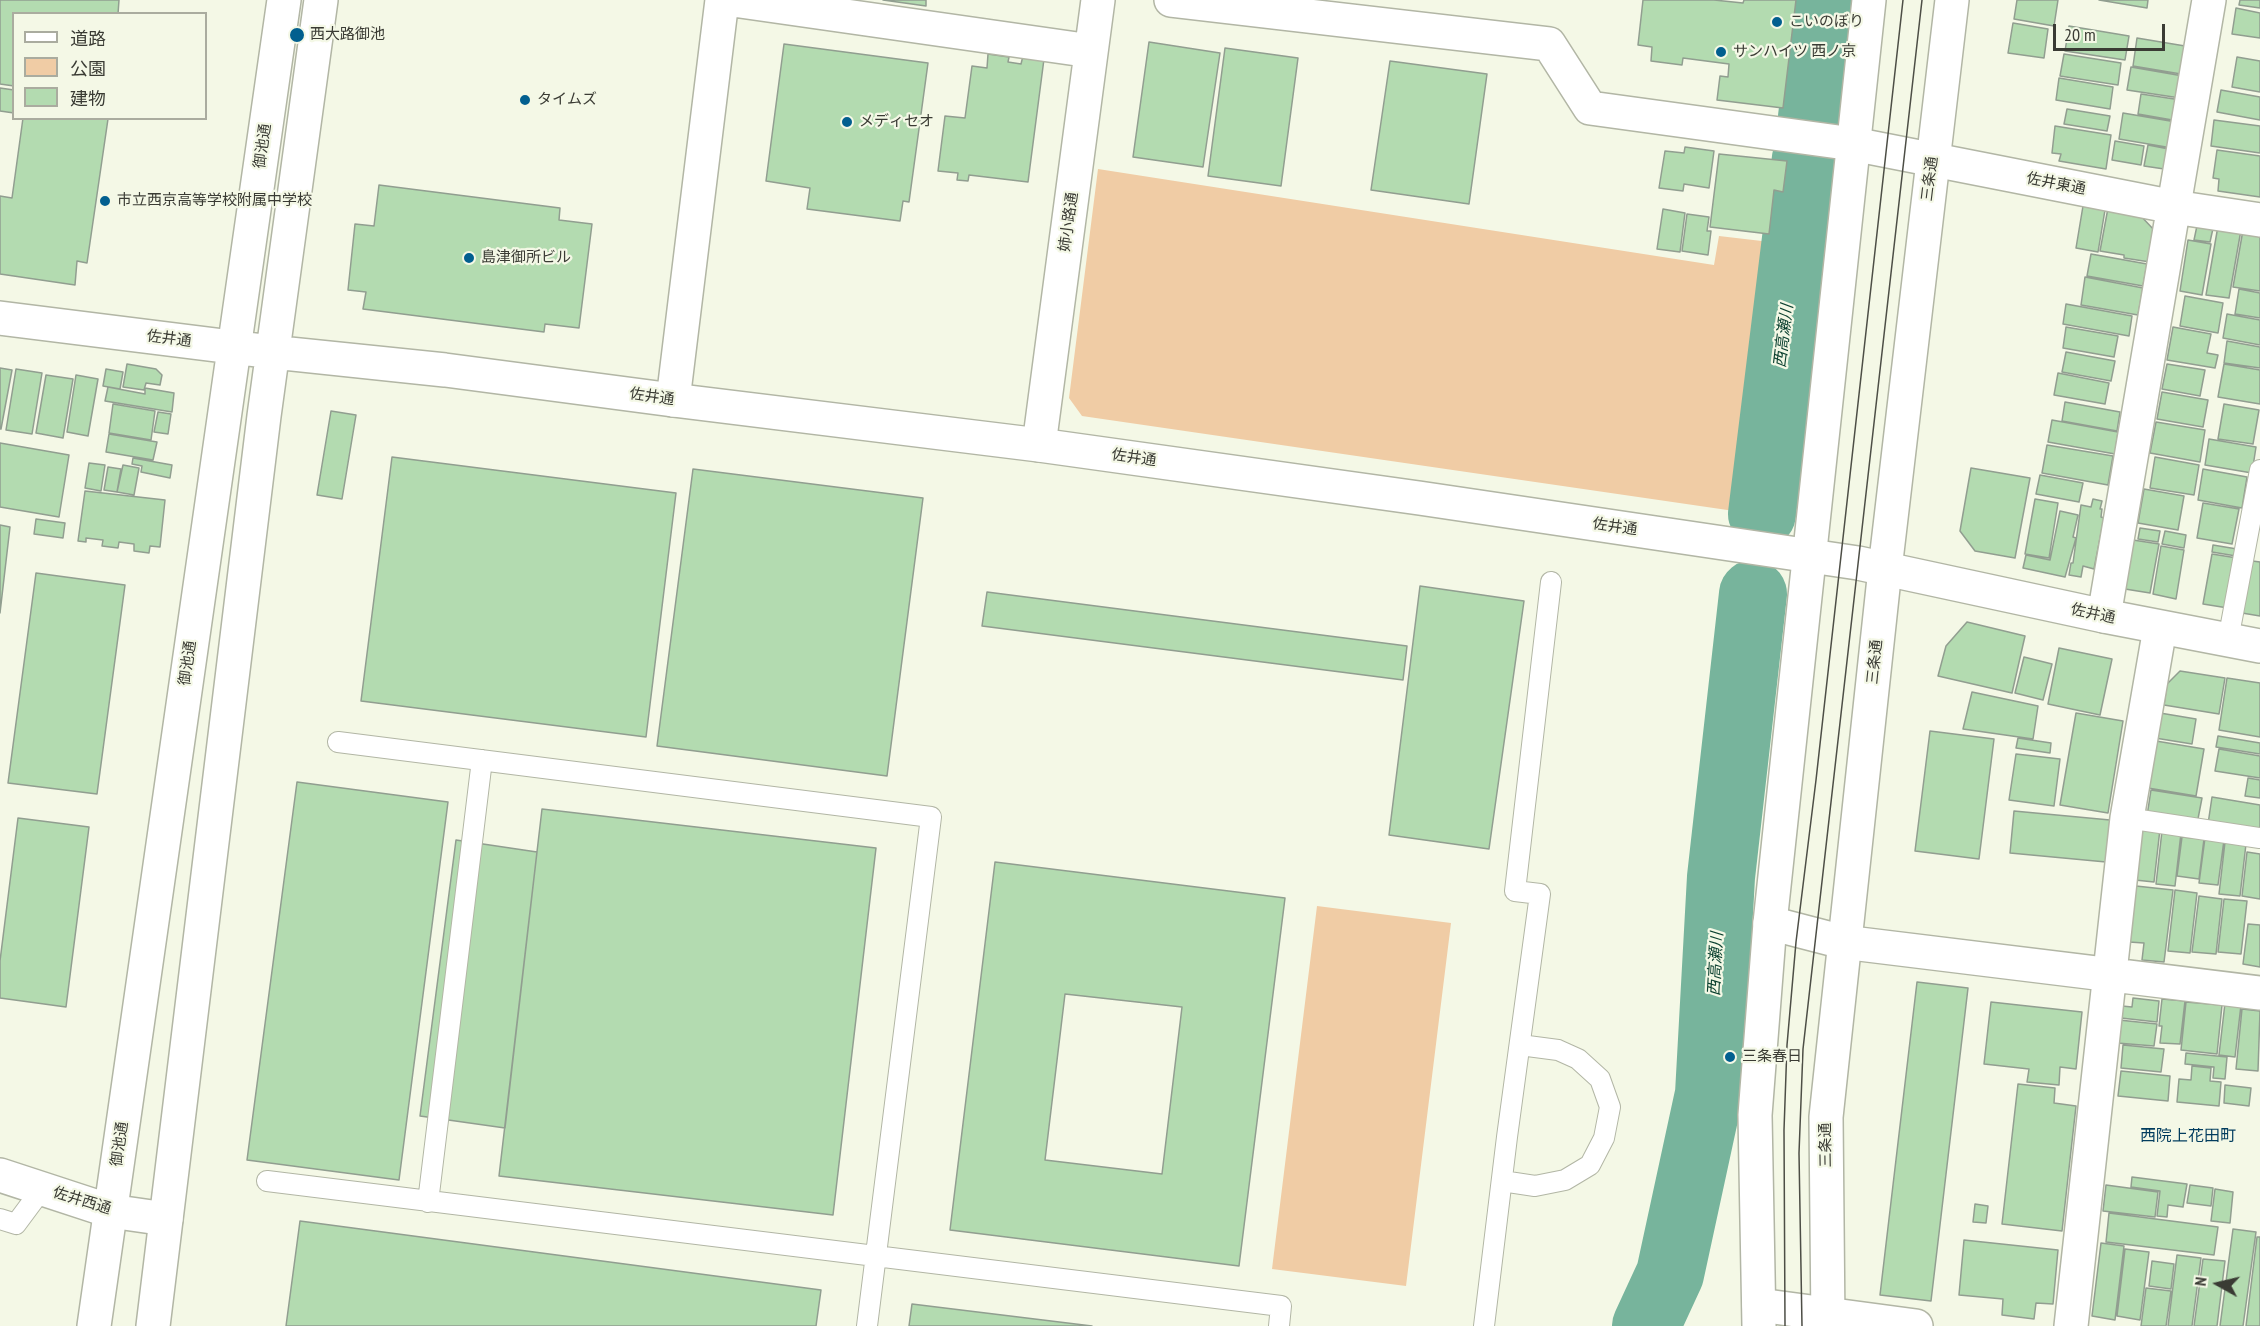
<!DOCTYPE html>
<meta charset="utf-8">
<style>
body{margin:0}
#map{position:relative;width:2260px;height:1326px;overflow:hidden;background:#f4f8e6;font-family:"PT Sans Narrow","Noto Sans JP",sans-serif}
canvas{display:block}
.legend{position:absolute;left:12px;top:12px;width:195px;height:108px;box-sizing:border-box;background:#f4f8e6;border:2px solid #aaac9f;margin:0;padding:8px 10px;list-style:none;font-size:18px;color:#3a3b34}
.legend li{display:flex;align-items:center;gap:12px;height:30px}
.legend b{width:30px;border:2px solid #aaac9f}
.north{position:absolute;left:2188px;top:1254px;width:60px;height:60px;-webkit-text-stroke:4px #f4f8e6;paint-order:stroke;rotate:278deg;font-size:16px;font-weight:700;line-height:24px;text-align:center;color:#3a3b34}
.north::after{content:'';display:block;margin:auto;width:21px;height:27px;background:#3a3b34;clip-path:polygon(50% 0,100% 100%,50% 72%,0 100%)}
.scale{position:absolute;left:2053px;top:24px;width:112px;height:27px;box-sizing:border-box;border:3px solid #3a3b34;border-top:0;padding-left:8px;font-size:18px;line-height:21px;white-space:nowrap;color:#3a3b34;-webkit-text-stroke:4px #f4f8e6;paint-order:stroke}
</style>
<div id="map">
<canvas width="2260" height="1326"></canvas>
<ul class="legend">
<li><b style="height:8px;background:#fff"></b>道路</li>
<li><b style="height:16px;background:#f0cca5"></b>公園</li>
<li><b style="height:16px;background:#b3dbb0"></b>建物</li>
</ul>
<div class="north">N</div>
<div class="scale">20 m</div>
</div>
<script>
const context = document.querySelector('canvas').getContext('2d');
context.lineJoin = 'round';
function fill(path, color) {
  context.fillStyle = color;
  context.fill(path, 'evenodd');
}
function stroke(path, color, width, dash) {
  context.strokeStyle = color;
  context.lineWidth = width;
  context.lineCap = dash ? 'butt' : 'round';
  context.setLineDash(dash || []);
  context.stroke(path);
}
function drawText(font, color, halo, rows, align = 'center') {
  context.font = font + ' "PT Sans Narrow","Noto Sans JP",sans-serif';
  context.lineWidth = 4.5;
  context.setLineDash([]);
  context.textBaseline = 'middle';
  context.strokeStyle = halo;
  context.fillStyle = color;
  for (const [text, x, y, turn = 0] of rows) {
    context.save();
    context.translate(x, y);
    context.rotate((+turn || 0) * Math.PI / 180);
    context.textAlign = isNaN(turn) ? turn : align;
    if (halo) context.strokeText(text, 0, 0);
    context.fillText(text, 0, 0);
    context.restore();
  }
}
const green = new Path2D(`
 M1098,169L1714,265L1719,236L1796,245L1764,495L1748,513L1082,416L1069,398Z
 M1317,906L1451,923L1406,1286L1272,1269Z`);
const river = new Path2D(`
 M1812,117L1827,0
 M1762,514L1806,158
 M1646,1326L1670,1274L1709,1094L1721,877L1753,594`);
const building = new Path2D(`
 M0,0H119L118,14H14V86L0,84Z
 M883,0H926V6Z
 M1643,0H1714L1743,3L1744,0H1796L1783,108L1717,100L1720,76L1728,77L1729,64L1683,58L1682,65L1651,61L1652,47L1638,45Z
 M2017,0H2058L2054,26L2014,19Z
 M2099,0H2148L2147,8Z
 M2240,0H2260V8L2239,5Z
 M2236,8L2260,13V38L2232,34Z
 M2013,23L2048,29L2044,58L2008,53Z
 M2069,26L2129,36L2125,60L2065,51Z
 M2137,38L2191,47L2187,75L2133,66Z
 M1149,42L1220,53L1203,167L1133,157Z
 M784,44L928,63L909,202L903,201L900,221L807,209L810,188L766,181Z
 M1225,48L1298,58L1281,186L1208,176Z
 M988,54L1009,57L1008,62L1021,64L1023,56L1044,59L1028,182L969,175L968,181L957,180L958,173L938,171L945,116L965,118L972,66L987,68Z
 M2064,54L2121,63L2118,85L2060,76Z
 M2237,57L2260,61V92L2232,87Z
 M1390,61L1487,74L1469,204L1371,190Z
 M2131,67L2183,76L2180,98L2127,90Z
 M2059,78L2113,87L2110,109L2056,100Z
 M0,88L14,90V113L0,111Z
 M2221,90L2260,97V120L2217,112Z
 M2141,94L2181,100L2178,121L2138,114Z
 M2067,109L2110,116L2107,131L2064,124Z
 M2123,113L2176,122L2172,148L2119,139Z
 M23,118L108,119L87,263L77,261L75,285L0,274V196L12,198Z
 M2214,120L2260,126V153L2211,146Z
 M2055,126L2111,135L2106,169L2059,161L2061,154L2052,153Z
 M2115,141L2144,146L2141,165L2112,160Z
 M2148,145L2174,150L2171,170L2144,166Z
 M1685,147L1714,151L1709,188L1684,184L1683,191L1659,188L1665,151L1684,153Z
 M2217,150L2260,156V197L2218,191L2219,179L2213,178Z
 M1719,154L1787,161L1783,192L1774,190L1769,234L1710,227Z
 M379,185L560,208L559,220L592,224L579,328L545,324L544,332L363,309L366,292L348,290L355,224L374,226Z
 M2083,206L2105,210L2098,252L2076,248Z
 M2108,208L2138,213L2155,231L2150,262L2124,258V255L2100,251Z
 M1663,209L1685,213L1680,252L1657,249Z
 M1687,214L1709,217L1707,231H1711L1708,255L1682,251Z
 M2198,221L2214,224L2210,242L2194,240Z
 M2218,226L2241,230L2229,298L2206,295Z
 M2243,230L2260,233V291L2233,287Z
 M2188,240L2211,244L2202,295L2180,291Z
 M2091,254L2147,264L2143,286L2087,276Z
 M2085,277L2143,288L2138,315L2081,305Z
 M2239,289L2260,293V318L2235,314Z
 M2185,296L2223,303L2218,333L2180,326Z
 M2066,304L2132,316L2129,336L2063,324Z
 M2227,314L2260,320V345L2223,338Z
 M2066,327L2118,336L2114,357L2063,348Z
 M2173,327L2211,334L2207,353L2218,355L2215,368L2167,360Z
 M2227,341L2260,347V368L2224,363Z
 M2066,352L2115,361L2111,381L2062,372Z
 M127,364L156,369L162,375L160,385L146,383L144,390L123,387Z
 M2167,364L2205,370L2200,396L2162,389Z
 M2224,364L2260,370V404L2218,397Z
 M0,368L12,370L1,429H0Z
 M16,369L42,373L32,434L6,430Z
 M106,369L123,372L120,389L103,386Z
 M2058,373L2109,383L2105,404L2054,395Z
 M46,375L73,379L63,438L36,433Z
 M76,375L98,379L88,436L67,432Z
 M108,387L145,394V388L174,393L172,412L105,401Z
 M2162,392L2208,400L2203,427L2157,419Z
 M2065,402L2120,412L2117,431L2062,421Z
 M113,404L155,411L151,440L109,433Z
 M2224,404L2259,410L2253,444L2218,439Z
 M331,411L356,415L342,499L317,495Z
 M158,412L171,414L168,434L154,432Z
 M2052,420L2118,432L2115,454L2048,442Z
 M2156,422L2205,430L2200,462L2150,453Z
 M109,434L157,442L153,460L106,452Z
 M2209,439L2256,447L2252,473L2205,465Z
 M0,443L69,455L59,517L0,507Z
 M2047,445L2113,456L2108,485L2042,473Z
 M392,457L676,493L646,737L361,701Z
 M2155,457L2199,465L2194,495L2150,488Z
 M133,458L172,465L170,478L141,472L142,466L132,464Z
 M89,463L105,465L101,491L85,488Z
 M123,465L139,468L134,495L117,492Z
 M108,467L121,469L117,492L104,490Z
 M1971,468L2030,478L2015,558L1975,551L1960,531Z
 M693,469L923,498L887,776L657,746Z
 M2203,469L2247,477L2242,508L2198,500Z
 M2040,475L2083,483L2079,502L2036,494Z
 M2144,489L2184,496L2178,530L2138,523Z
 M85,491L165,500L160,547L150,546L149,553L134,551V544L119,542L118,548L102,546L103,540L86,538V542L78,541Z
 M2035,499L2058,503L2049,558L2025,554Z
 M2093,499L2102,501L2100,509H2102L2101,517L2104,518L2094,569L2083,566L2081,577L2069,575L2071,563H2073L2081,505L2091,507Z
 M2203,503L2239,509L2232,544L2197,538Z
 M2060,511L2078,515L2073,537L2076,538L2065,577L2023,568L2026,555L2050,560Z
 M36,519L65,523L63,538L34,534Z
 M0,525L10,527L0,613Z
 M2140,528L2160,531L2158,542L2138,539Z
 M2165,531L2186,535L2184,548L2162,544Z
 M2133,540L2159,544L2150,593L2125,589Z
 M2213,545L2237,549L2236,556L2212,552Z
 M2161,546L2184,550L2176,599L2153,594Z
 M2212,554L2237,558L2228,608L2203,604Z
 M2245,560L2260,562V616L2236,612Z
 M36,573L125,585L97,794L8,783Z
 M1420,586L1524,601L1489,849L1389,835Z
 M987,592L1407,646L1403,680L982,626Z
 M1967,622L2025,636L2012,693L1938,676L1946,646Z
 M2059,648L2112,659L2100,715L2048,704Z
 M2024,657L2052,664L2043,700L2015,693Z
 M2180,671L2225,678L2219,714L2164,705L2167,684Z
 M2227,678L2260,683V737L2219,730Z
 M1972,692L2038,706L2033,739L1963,729Z
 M2076,713L2123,721L2108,813L2060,805Z
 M2160,713L2196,719L2192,744L2155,738Z
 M1930,731L1994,739L1979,859L1915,851Z
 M2218,736L2260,743V754L2216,747Z
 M2018,738L2051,743L2050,753L2016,748Z
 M2156,741L2204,749L2196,796L2148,788Z
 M2219,749L2260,756V778L2215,771Z
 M2016,754L2060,759L2054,806L2009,800Z
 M2248,778L2260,780V798L2245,796Z
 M297,782L448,802L399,1180L247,1160Z
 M2151,790L2202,798L2197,824L2147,816Z
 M2212,797L2260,805V832L2208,824Z
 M542,809L876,848L833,1215L499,1176Z
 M2014,811L2110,820L2106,862L2010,853Z
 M18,818L89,827L66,1007L0,998V961Z
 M2141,827L2160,829L2154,882L2135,880Z
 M2162,831L2181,833L2175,886L2156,884Z
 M2182,837L2204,839L2199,879L2177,876Z
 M2205,838L2224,840L2218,885L2199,883Z
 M456,840L537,852L505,1128L420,1116Z
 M2225,842L2246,844L2240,896L2219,894Z
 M2247,852L2260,854V899L2242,896Z
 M995,862L1285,898L1239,1266L950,1230ZM1065,994L1182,1007L1162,1174L1045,1160Z
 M2136,886L2173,890L2164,962L2142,960L2144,943L2129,942Z
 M2175,890L2197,893L2190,953L2168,951Z
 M2199,896L2222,899L2216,954L2192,952Z
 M2224,899L2247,901L2241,954L2218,952Z
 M2248,924L2260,925V967L2243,964Z
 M1917,982L1968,988L1931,1301L1880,1295Z
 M2133,998L2159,1001L2157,1022L2121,1018L2122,1006L2132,1007Z
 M2162,999L2185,1001L2180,1044L2160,1043L2162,1026H2159Z
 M1991,1002L2082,1012L2076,1069L2060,1067L2059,1085L2027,1082L2029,1069L1984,1064Z
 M2186,1002L2222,1005L2217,1054L2181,1050Z
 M2225,1003L2241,1005L2235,1057L2219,1055Z
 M2242,1009L2260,1011L2258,1071L2236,1069Z
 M2119,1020L2157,1024L2154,1046L2117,1043Z
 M2123,1045L2164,1049L2161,1072L2121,1068Z
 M2186,1053L2227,1057L2225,1079L2213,1078L2214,1067L2185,1064Z
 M2192,1066L2211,1068L2210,1081L2221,1082L2219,1106L2177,1102L2179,1079L2191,1080Z
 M2121,1071L2170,1076L2168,1101L2118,1096Z
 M2018,1084L2055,1088L2054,1103L2076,1106L2062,1231L2002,1224Z
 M2225,1085L2251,1088L2249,1106L2224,1103Z
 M2132,1177L2187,1184L2183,1207L2168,1205L2167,1217L2157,1216L2160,1191L2131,1187Z
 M2106,1185L2158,1192L2155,1217L2103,1211Z
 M2190,1185L2213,1188L2211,1206L2187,1203Z
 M2215,1189L2233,1192L2230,1223L2211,1221Z
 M1975,1204L1988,1206L1986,1223L1973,1222Z
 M2109,1213L2218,1227L2214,1255L2106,1242Z
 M300,1221L821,1290L816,1326H286Z
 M2233,1229L2256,1232L2243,1326H2220Z
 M2257,1237H2260V1326H2246Z
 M1964,1240L2058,1250L2053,1304L2036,1303L2034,1319L2002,1315L2003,1299L1959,1295Z
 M2101,1243L2124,1246L2115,1320L2092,1316Z
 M2125,1249L2149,1252L2140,1320L2117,1316Z
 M2177,1255L2201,1258L2192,1326H2168Z
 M2203,1259L2225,1261L2217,1326H2194Z
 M2152,1261L2174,1264L2171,1289L2149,1286Z
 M2146,1288L2171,1291L2166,1326H2141Z
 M912,1304L1092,1326H909Z`);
const service = new Path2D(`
 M2228,640L2260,470
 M338,742L931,817L867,1326
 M2127,818L2260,838
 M267,1181L1281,1306L1279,1326
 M1502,1181L1535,1186L1565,1180L1590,1165L1604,1138L1610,1107L1600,1079L1578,1059L1558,1050L1520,1045
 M428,1202L482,760
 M0,1219L16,1224L42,1189
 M1484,1326L1507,1137L1540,894L1515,891L1551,582`);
const minor = new Path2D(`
 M733,0L1091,51
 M1171,0L1549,44L1590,108L1853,144L2174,207L2260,220
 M673,400L722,0
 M1039,445L1098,0
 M2104,616L2209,0
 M1770,923L1843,942L2260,993
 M0,1175L110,1211L166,1219
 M1759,1305L1916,1326
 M2071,1326L2127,818L2160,628`);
const tertiary = new Path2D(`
 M0,318L272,352L445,370L673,400L1039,445L1419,498L1858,563L2104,616L2260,646
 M94,1326L284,0
 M153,1326L264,416L321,0`);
const secondary = new Path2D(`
 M1759,1326L1755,1115L1770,923L1869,0
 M1828,1326L1826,1117L1885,569L1952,0`);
const tram = new Path2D(`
 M1785,1326L1784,1130L1787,1045L1796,942L1816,780L1903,0
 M1802,1326L1799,1153L1803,1049L1922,0`);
const markers = [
 [1777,22,6,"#025f8f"],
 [297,35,8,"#025f8f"],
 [1721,52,6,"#025f8f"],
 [525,100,6,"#025f8f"],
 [847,122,6,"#025f8f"],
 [105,201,6,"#025f8f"],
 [469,258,6,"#025f8f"],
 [1730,1057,6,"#025f8f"]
];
const poiNames = [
 ["こいのぼり",1789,22],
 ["西大路御池",310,35],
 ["サンハイツ 西ノ京",1733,52],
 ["タイムズ",537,100],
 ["メディセオ",859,122],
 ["市立西京高等学校附属中学校",117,201],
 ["島津御所ビル",481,258],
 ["三条春日",1742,1057]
];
const streetNames = [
 ["御池通",263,146,-82],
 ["三条通",1930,179,-83],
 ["佐井東通",2056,184,11],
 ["姉小路通",1069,222,-82],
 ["佐井通",169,339,7],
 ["佐井通",652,397,8],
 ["佐井通",1134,458,8],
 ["佐井通",1615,527,8],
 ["佐井通",2093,614,12],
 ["三条通",1875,662,-84],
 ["御池通",188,663,-82],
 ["御池通",120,1144,-82],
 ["三条通",1826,1145,-91],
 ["佐井西通",82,1201,17]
];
const waterNames = [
 ["西高瀬川",1784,336,-83],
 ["西高瀬川",1716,964,-87]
];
const neighbourhoodNames = [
 ["西院上花田町",2188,1136]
];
fill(green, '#f0cca5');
stroke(river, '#77b49c', 68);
fill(building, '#b3dbb0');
stroke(building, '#919e90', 1.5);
stroke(service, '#b2b6a5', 22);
stroke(minor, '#b2b6a5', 36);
stroke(tertiary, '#b2b6a5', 36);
stroke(secondary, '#b2b6a5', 36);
stroke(service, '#fff', 20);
stroke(minor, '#fff', 33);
stroke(tertiary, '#fff', 33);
stroke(secondary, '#fff', 33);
stroke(tram, '#4d4e46', 1.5);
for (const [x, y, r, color] of markers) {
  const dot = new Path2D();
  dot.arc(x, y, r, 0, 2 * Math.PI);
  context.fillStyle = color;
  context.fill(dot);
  stroke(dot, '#f4f8e6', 2);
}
drawText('15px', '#3a3b34', '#f4f8e6', poiNames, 'left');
drawText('15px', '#3a3b34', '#f4f8e6', streetNames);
drawText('italic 16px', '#093f2e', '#f4f8e6', waterNames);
drawText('16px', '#013c5e', '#f4f8e6', neighbourhoodNames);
</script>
